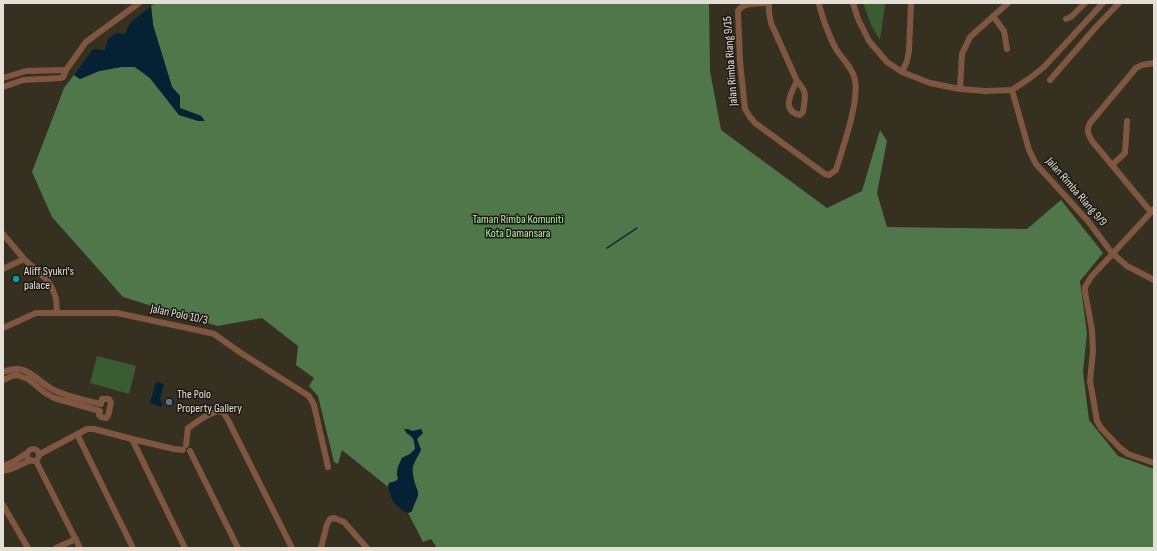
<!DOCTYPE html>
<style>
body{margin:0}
#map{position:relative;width:1157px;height:551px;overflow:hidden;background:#353020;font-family:"Sofia Sans Condensed",sans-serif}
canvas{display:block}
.frame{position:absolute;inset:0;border:4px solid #e3dfd6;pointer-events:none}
</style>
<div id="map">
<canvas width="1157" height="551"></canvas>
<div class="frame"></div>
</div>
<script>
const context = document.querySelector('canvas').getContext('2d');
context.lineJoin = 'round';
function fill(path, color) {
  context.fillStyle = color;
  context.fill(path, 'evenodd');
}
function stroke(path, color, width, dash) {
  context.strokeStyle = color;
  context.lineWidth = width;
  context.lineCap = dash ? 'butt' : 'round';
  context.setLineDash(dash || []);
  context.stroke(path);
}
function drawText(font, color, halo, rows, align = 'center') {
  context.font = font + ' "Sofia Sans Condensed",sans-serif';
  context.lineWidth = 3;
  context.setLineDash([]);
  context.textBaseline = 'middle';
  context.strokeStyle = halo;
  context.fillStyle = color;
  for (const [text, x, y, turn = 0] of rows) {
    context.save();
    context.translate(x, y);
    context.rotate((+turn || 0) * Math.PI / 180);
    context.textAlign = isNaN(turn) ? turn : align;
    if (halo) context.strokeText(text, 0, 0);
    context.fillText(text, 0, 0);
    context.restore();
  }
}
const green = new Path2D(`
 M863,3H884L885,5L880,40L871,25Z
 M97,356L136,366L129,394L90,383Z`);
const forest = new Path2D(`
 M156,3H709L710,71L721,130L827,208L862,191L880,130L887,141L877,193L887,227L1027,229L1061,200L1103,253L1080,281L1087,333L1083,372L1089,420L1118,456L1154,469V548H437L431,539L423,542L408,513L412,511L418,493L415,485L412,467L421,450L417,439L422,433L412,431L408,429L406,433C415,437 415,440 415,449L410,454L402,458L398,479L396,481L389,483L388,487L342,450L338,464L334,462L318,396L309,386L314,378L296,365L298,346L262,318L217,326L123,297L52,217L32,172L64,88L74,75L80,79L99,71L121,67H135L150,78L179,115L204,121L201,116L180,108V96L172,87L153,25L151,6Z`);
const water = new Path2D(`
 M151,6L153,25L172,87L180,96V108L201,116L205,121H198L179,115L150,78L135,67H121L99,71L80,79L74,75L93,49L105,50L108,39L116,33L125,34L130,23Z
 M156,382L164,384L160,399L163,404L161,407L150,403Z
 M404,429H408L412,431L421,429L423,433L417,439L421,450C413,465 410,467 415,484C416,487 418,490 418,493C419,497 413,505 412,511L408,513L403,511L393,502L388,487L389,483L396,481L398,479C395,471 399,464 402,458L410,454L415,449C414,433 410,439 404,429Z`);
const stream = new Path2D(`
 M607,248L637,228`);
const minor = new Path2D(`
 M767,3C758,4 743,2 738,11L740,61L745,109L750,117L755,123L825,174L829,175L836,170C843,147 859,103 855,80C853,68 842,59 836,49C830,38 821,15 819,3
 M769,3V13L771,23L797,81C808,93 805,96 803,112L800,115C780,111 792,91 797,81
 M853,3L858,19L869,41L887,62L902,72L930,83L960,89L985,91L1012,90L1030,78L1044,67L1103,3
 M993,16L1004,31L1007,49
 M1066,19L1071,17L1085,3
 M902,72L907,61L909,51L911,3
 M3,78L26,71L66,70
 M1050,80L1096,27L1119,3
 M3,87L23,80L61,78L63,77L66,70L86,42L139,3
 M960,89L962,54L970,37L1008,3
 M1012,90L1029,150L1036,164L1088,221L1112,253L1127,266L1154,280
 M1112,165L1125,153L1127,121
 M1154,209L1091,277L1085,287V292L1092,330L1093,351L1090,381L1097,421L1101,428L1120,448L1128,454L1154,463
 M1151,212L1092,141C1088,134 1086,130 1090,123L1136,68L1142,65L1154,63
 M3,234L24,259L47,280L52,288L56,298L57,313
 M3,269L24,259
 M3,328L36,313H117L206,332L214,334L241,353L309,396L314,405L328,467
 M3,372C29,361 35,382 56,391C67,396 88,401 101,404L102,399H109L111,403L108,416L106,418L101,417L99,415L100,411L54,398L44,392L28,379L17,375L12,376L3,380
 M77,434L133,548
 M132,439L174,449L183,450
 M186,445L188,428C194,424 215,408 222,412C227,415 232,429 235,434L292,548
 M27 455a6 6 0 1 1 12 0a6 6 0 1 1-12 0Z
 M190,451L238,548
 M40,454L87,429H94L132,439L185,548
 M36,461L80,548
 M3,466L13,462L27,453
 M3,471L11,469L31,460
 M3,505L28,548
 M56,548L76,539
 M321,548L327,524L330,519L334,518L344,522L367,548`);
const markers = [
 [16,279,4,"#0f9aa8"],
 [169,402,4,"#5c6f8a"]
];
const streetNames = [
 ["Jalan Rimba Riang 9/15",731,61,-94],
 ["Jalan Rimba Riang 9/9",1076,192,49],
 ["Jalan Polo 10/3",179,315,12]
];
const parkNames = [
 ["Taman Rimba Komuniti",518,220],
 ["Kota Damansara",518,234]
];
const poiNames = [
 ["Aliff Syukri's",24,272],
 ["palace",24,286],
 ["The Polo",177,395],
 ["Property Gallery",177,409]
];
fill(green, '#395c33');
fill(forest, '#4f7749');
fill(water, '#052134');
stroke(stream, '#052134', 1.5);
stroke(minor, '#7f5740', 6);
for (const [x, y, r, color] of markers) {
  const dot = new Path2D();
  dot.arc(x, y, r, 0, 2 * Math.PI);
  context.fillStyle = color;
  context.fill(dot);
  stroke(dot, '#1a1811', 1.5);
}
drawText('12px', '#e3dfd6', '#1a1811', streetNames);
drawText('12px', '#b1eea8', '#1a1811', parkNames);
drawText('12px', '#e3dfd6', '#1a1811', poiNames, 'left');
</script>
